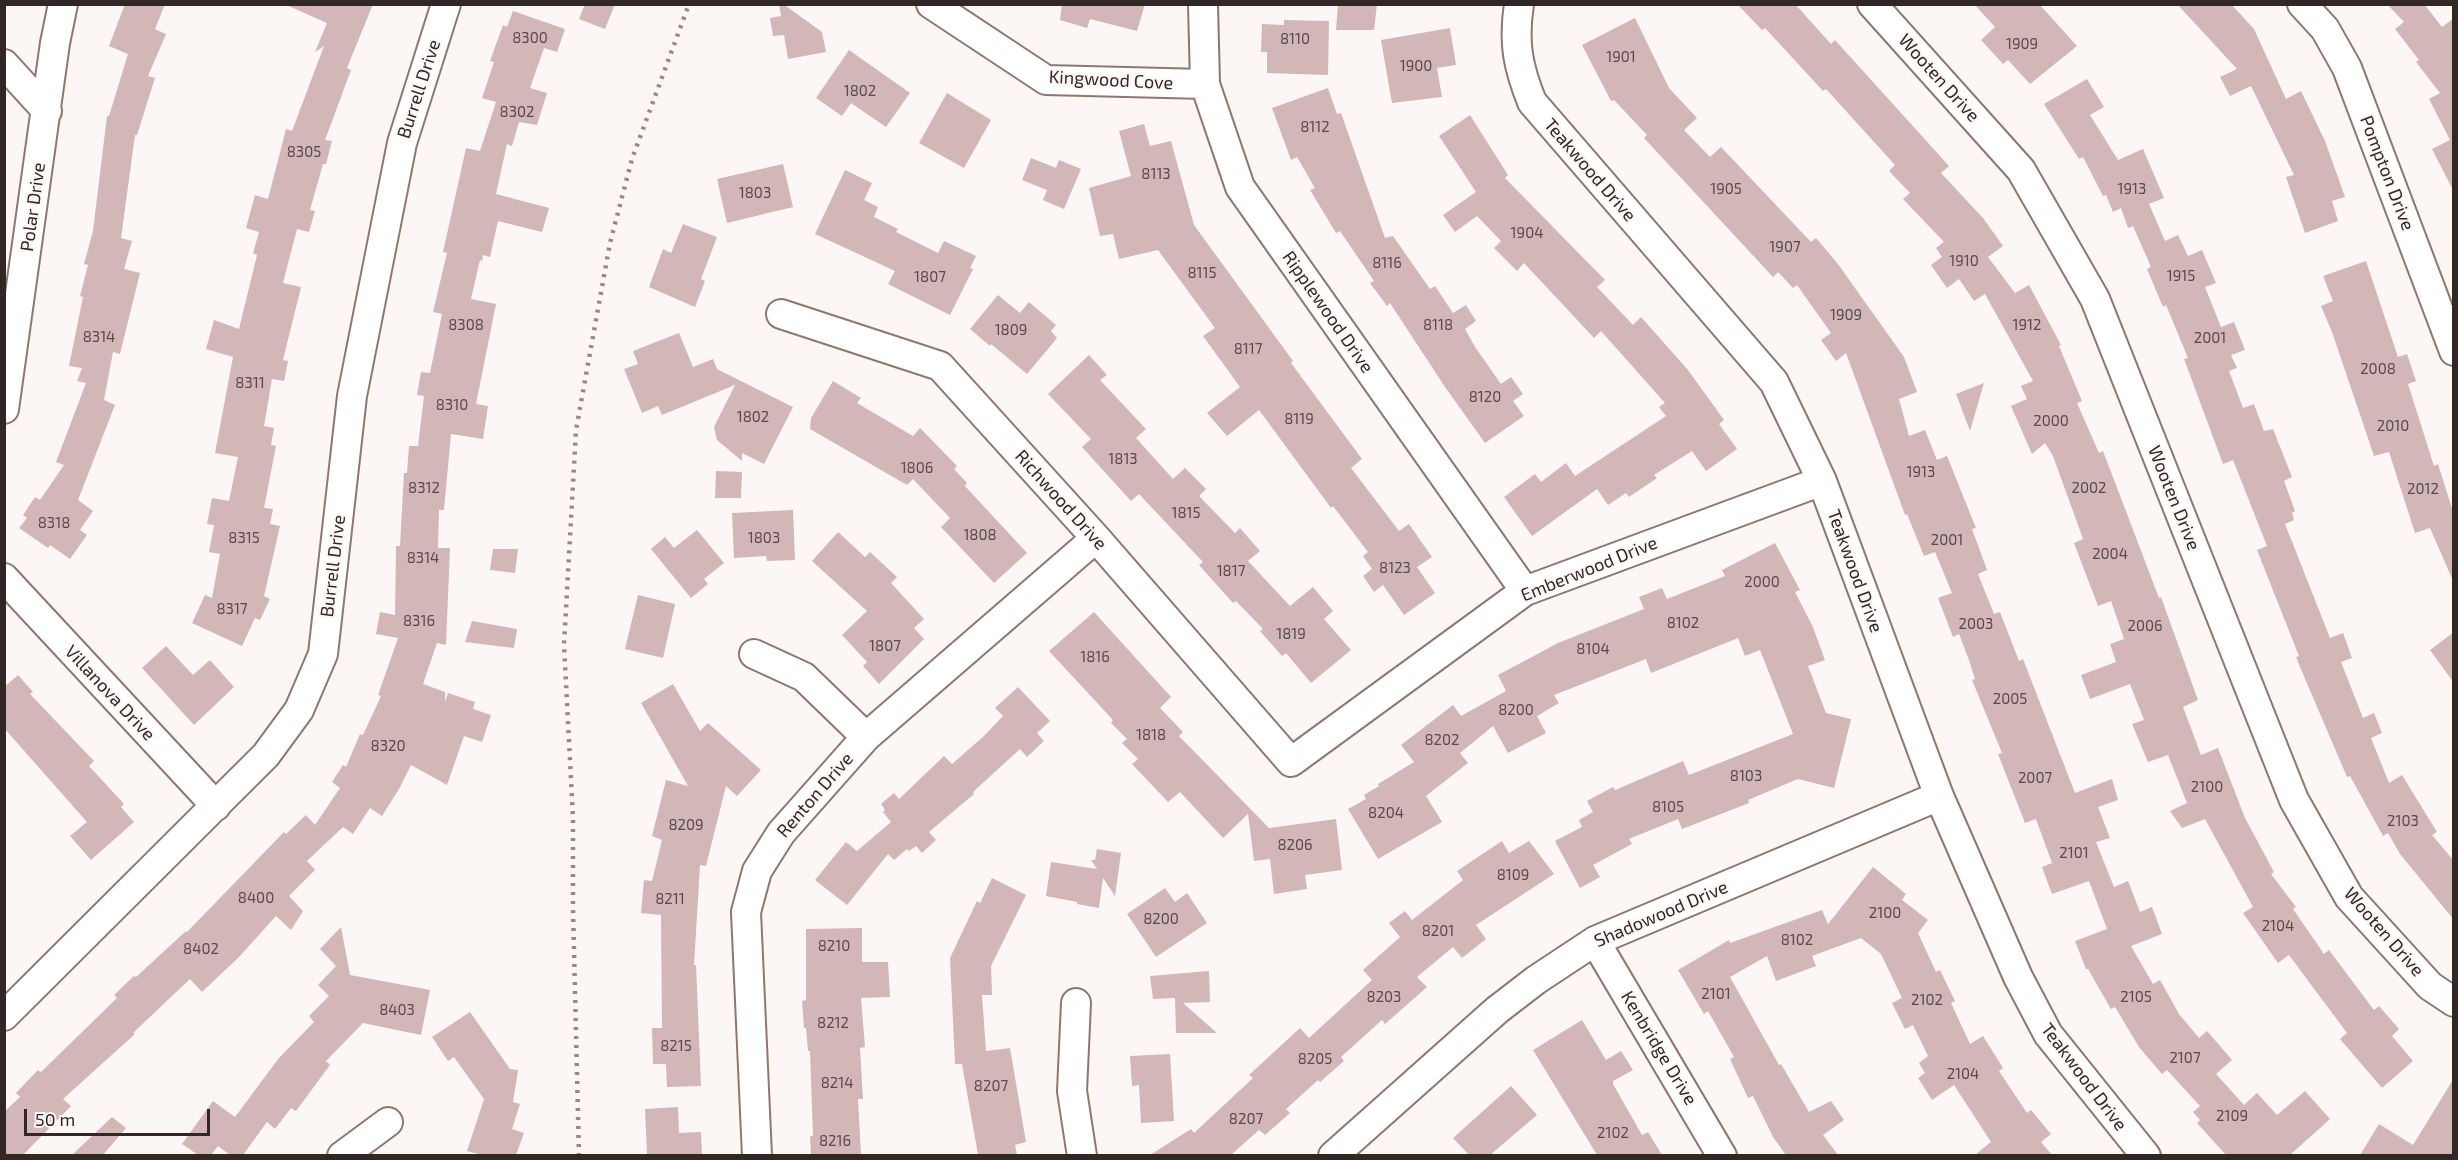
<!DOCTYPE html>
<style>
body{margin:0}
#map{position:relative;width:2458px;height:1160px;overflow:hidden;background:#fcf7f5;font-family:"Exo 2",sans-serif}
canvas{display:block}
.frame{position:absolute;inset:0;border:6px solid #312724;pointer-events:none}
.scale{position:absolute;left:24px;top:1109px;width:186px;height:27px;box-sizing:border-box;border:3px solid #312724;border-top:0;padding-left:8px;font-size:18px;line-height:21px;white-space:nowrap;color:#312724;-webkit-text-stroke:4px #fcf7f5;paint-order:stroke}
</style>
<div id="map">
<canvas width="2458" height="1160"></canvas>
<div class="frame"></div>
<div class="scale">50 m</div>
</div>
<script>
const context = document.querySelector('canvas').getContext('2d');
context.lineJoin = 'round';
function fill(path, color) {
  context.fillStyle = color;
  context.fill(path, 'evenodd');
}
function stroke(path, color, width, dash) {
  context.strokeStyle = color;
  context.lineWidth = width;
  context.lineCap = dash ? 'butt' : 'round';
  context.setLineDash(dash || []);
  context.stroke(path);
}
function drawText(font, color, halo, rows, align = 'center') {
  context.font = font + ' "Exo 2",sans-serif';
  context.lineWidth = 4.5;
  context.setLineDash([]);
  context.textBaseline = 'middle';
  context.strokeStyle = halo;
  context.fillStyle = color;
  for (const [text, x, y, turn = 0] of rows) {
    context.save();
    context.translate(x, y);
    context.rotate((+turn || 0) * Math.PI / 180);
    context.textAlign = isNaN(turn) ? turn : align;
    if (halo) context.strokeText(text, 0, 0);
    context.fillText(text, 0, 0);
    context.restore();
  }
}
const building = new Path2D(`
 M125,4H165L155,29L166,34L148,76L155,78L137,135H135L121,238L132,241L124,269L140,273L120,354L113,352L104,400L115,405L78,500L93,511L80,530L87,535L70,559L50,545L48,548L19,528L27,518L23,515L35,497L40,500L64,465L56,462L86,383L77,381L82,368L69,366L83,297L80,296L88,265L84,264L93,231L107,116H109L128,54L109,46Z
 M284,4H373L347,68L351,70L325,140L332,141L326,164H323L310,210L315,211L309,232L297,229L283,283L301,287L283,360L288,361L284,381L272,379L264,426L274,428L271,445L276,446L264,508L273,509L270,524L280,526L264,596L270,599L260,620L255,618L242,646L192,623L205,595L212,598L220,554L209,552L214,525L207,524L212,498L229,501L238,457L215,453L233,357L206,349L214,320L239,329L257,255L253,253L259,232L246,228L255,195L268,199L286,129L292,131L324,46L315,52L327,23Z
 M585,4H615L605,29L579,19Z
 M779,4H783L822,32L826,52L788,59L784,35L773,36L770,18L781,16Z
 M1062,4H1145L1137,31L1090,19L1087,28L1060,20Z
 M1338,4H1377L1374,30H1336Z
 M1737,4H1795L1831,44L1835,40L1949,166L1941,173L1983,218L2003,246L1988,257L2015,293L2029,285L2061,345L2059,346L2082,401L2077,403L2099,453L2103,451L2159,598L2161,597L2198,700L2183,707L2201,755L2218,748L2245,818L2274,872L2271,874L2296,907L2293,909L2324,954L2329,950L2374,1010L2379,1006L2399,1029L2392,1036L2413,1061L2382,1088L2340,1039L2347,1033L2289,955L2278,963L2243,913L2253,907L2205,819L2182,828L2170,811L2187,803L2168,755L2148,762L2132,724L2144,720L2130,684L2090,699L2081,675L2116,662L2110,644L2124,639L2111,601L2098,606L2074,543L2083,539L2053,456L2045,443L2032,454L2011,406L2027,399L2021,386L2033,381L1985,294L1974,301L1959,279L1947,288L1931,265L1942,257L1936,248L1944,242L1903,199L1910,193L1889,171L1895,165L1826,89L1823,91L1765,28L1762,30Z
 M1974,4H2039L2077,46L2030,84L2008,60L2003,64L1981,40L1995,27Z
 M2177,4H2231L2254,29L2286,99L2301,91L2325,141L2345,197L2332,201L2338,221L2305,233L2286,177L2294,175L2251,86L2230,96L2220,77L2237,69Z
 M2387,4H2424L2442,27L2454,18V192L2432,149L2450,140L2429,99L2440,93L2416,62L2419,60L2395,29L2404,22Z
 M513,11L565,29L557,52L544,48L530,88L547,93L537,125L519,122L512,146L507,144L496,194L549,208L542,232L498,221L490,257L483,255L482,261L480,260L471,299L496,304L476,404L488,406L483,439L451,434L444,510H439L438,548H450L446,645L437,643L423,684L445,692V702L448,693L475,702L473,709L491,715L482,742L464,736L447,785L411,765L399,789L382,816L370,808L353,834L343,827L307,861L315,870L289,896L303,911L291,930L276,916L239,957L202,992L190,979L133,1033L135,1034L63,1099L71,1106L23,1155H4V1112L20,1097L16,1093L38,1070L41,1072L117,998L114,995L134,976L136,977L186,931L187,932L284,832L286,834L306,815L315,825L340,788L332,782L343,765L346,767L360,734L363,735L381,696L378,695L398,638L376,634L380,612L395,615L396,546H400L404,473H407L409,446H418L424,396L417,395L421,372L430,373L442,314L433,312L447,253L443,252L466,148L480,151L496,102L482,98L494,62L490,61L503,25L507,27Z
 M1635,18L1669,88L1697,118L1684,130L1710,157L1721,147L1811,242L1816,238L1838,264L1904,357L1917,392L1899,399L1909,436L1925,430L1937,460L1947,456L1976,528L1972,529L1987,570L1978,574L1994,614L2000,612L2019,661L2023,659L2075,793L2112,779L2118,800L2098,807L2110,838L2096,842L2114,887L2128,881L2140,912L2152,907L2162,934L2131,946L2153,984L2160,980L2179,1014L2199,1038L2207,1031L2232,1060L2216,1074L2244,1105L2257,1093L2277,1115L2305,1091L2330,1119L2290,1155H2226L2197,1123L2200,1120L2193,1112L2200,1106L2167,1070L2162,1074L2139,1047L2115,1007L2111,1009L2088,969H2086L2075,941L2107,929L2089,881L2052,894L2042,867L2052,863L2036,819L2025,823L1998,754L2002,753L1972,680L1975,679L1969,660L1959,634L1953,637L1938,598L1952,593L1935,552L1924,556L1907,514L1905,515L1846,353L1836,361L1821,340L1831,333L1797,285L1793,288L1778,272L1773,277L1644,138L1647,135L1614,100L1611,101L1582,45Z
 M1284,20L1329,21L1328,75L1267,73V52H1261L1262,24L1284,25Z
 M1450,28L1456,65L1437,68L1442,97L1392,103L1381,40Z
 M849,50L910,93L886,127L851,103L842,116L816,98Z
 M2087,79L2104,107L2090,115L2118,160L2143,149L2164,198L2149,204L2165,241L2178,235L2188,256L2202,250L2216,283L2205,287L2221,327L2234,322L2245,350L2231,355L2237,368L2229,371L2243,408L2254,404L2264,431L2273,429L2292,477L2284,481L2295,511L2292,513L2294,520L2285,524L2330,638L2343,633L2352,658L2341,662L2363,718L2374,713L2382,733L2371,738L2389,783L2402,775L2437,832L2432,835L2454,861V920L2400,854L2388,833L2383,836L2350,776L2347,777L2303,674L2296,657L2299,656L2257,550L2267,546L2233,460L2223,464L2184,359L2188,358L2166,305L2163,307L2147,269L2151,267L2133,226L2128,228L2121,208L2113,212L2106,195L2103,196L2083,157L2079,159L2044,104Z
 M1328,88L1337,114L1341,113L1385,238L1393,236L1430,289L1435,286L1453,313L1466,305L1476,321L1465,329L1475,347L1501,384L1511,377L1523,394L1513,401L1524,416L1485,443L1445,387L1390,303L1387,306L1370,283L1374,281L1340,231L1336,233L1310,190L1315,188L1297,157L1291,160L1272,108Z
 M947,93L991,120L964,168L919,143Z
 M1470,115L1508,175L1505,178L1605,280L1597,287L1633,325L1641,317L1688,370L1724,420L1719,424L1737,449L1706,471L1692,451L1654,475L1657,478L1629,497L1626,493L1608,505L1597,489L1532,536L1504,497L1535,474L1541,482L1566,463L1575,476L1666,416L1659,407L1665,403L1601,331L1594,338L1524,263L1517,271L1494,248L1501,241L1477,216L1455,232L1443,215L1476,192L1439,136Z
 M1144,124L1150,146L1171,141L1194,225L1293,361L1291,363L1362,459L1351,468L1399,531L1409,524L1432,557L1417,567L1435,593L1404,615L1383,585L1374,592L1363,576L1372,569L1363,556L1368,552L1333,506L1331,508L1259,410L1227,436L1207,413L1240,387L1203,336L1215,328L1158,250L1119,259L1113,234L1100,236L1089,188L1131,176L1119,131Z
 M1031,158L1056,168L1059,160L1081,169L1064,209L1043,200L1047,190L1022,180Z
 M783,164L793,207L727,223L717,179Z
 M845,170L872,183L864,200L878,207L874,217L898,229L896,232L938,253L944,241L976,256L970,268L973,269L950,315L888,284L895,271L815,234Z
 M683,224L717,237L701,279L705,281L695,307L649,287L663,249L671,253Z
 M2366,261L2398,357L2407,354L2416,381L2408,384L2434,466L2438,464L2454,515V583L2430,528L2415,533L2389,452L2374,456L2332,332L2321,306L2333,301L2323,276Z
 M998,295L1020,313L1029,302L1056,325L1051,331L1057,338L1027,374L991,344L990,346L970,329Z
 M679,333L693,367L713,359L717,369L793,407L764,464L742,453V461L717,440L714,427L735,385L662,415L658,406L642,413L624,369L638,364L633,351Z
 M1089,355L1107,375L1100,380L1146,429L1136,438L1173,479L1185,468L1206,489L1199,496L1235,533L1240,528L1260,551L1248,561L1290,606L1313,587L1333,611L1324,619L1351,650L1311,683L1286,653L1282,656L1260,631L1263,629L1236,601L1233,603L1199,565L1203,562L1139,494L1131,501L1082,447L1091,439L1048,394Z
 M833,381L861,398L857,403L913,436L920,428L957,466L954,469L967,483L965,486L1027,553L994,583L941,527L950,518L913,479L907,485L810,429L811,418Z
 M1984,383L1970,431L1956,394Z
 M716,471L742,472L741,498H715Z
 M793,510L795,560L767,561L766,556L734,558L732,513Z
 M697,530L724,563L704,579L708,584L691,598L651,549L665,537L674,548Z
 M838,532L865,557L870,552L897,577L891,583L924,619L914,628L924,639L879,684L863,666L867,662L842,635L867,611L812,561Z
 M1775,543L1800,590L1795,592L1813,627L1825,660L1808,666L1826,713L1851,719L1834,788L1798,779L1748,800L1749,803L1682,829L1678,819L1629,839L1632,844L1593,865L1600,877L1580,888L1555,841L1582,827L1579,820L1593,812L1587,801L1613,787L1615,790L1683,761L1689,775L1793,734L1760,650L1745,656L1738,638L1651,673L1646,659L1554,695L1559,703L1537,716L1546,733L1508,753L1493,726L1460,753L1468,763L1426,796L1442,822L1378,859L1348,809L1366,799L1364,795L1379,786L1378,784L1414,762L1401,745L1453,705L1461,716L1506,691L1498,675L1558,643L1644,609L1639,597L1662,588L1667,599L1725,576L1722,570Z
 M493,549H518L515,573L490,570Z
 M638,595L675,604L663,658L625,649Z
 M1094,612L1171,697L1160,708L1183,732L1179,736L1269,828L1336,819L1342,870L1305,875L1307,889L1274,894L1270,859L1254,861L1248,814L1223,838L1180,792L1168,802L1132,764L1138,759L1122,743L1127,739L1111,723L1113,720L1049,651Z
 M472,621L517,629L514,648L465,642Z
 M2454,632V683L2430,650Z
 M166,646L193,675L210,660L234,687L194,725L142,668Z
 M18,675L33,692L30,694L94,761L89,766L124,804L121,807L134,822L91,860L70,836L87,822L4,728V687Z
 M673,684L700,731L708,723L761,770L737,796L726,786L706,866L700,865L694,965H696L701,1086L667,1087L666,1064H653L652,1028H662L661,915L641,913L644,880L652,881L662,840L652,836L666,780L688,786L641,703Z
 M1018,687L1050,721L1037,733L1044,741L1027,757L1020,749L973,792L974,794L929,832L936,840L922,853L916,846L909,851L907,849L894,860L888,854L847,905L815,880L846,842L857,851L891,822L883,812L885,810L881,804L894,793L899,799L944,756L952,764L984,736L1003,716L995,708Z
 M1502,841L1509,853L1529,841L1554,874L1476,925L1486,939L1462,958L1453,947L1417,977L1427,987L1385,1024L1382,1020L1341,1057L1344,1061L1320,1082L1318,1080L1286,1109L1290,1113L1265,1135L1259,1130L1231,1155H1150L1191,1129L1194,1133L1253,1078L1249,1075L1300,1028L1309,1038L1372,980L1363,970L1400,937L1389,923L1405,911L1412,920L1463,880L1457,871Z
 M1097,849L1121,853L1115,896L1103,878L1099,908L1077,904V902L1046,896L1051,862L1097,869L1091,860H1095Z
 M1873,867L1906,894L1902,900L1928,920L1918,933L1936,972L1940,970L1955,1001L1951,1003L1970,1044L1983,1036L2003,1068L1999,1071L2027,1113L2031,1110L2051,1134L2041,1142L2052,1155H1975L1991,1142L1954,1085L1932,1100L1918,1078L1925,1073L1919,1063L1928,1056L1913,1025L1905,1029L1892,1003L1902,998L1881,954L1861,938L1812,956L1816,966L1776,981L1767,956L1730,977L1779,1065L1781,1064L1809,1112L1831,1101L1844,1120L1823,1135L1838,1155H1786L1773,1137L1753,1096L1748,1098L1730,1059L1734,1057L1708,1011L1704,1014L1678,970L1729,940L1730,943L1822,910L1828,924Z
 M992,878L1026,895L991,966L992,995H982L986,1051L1010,1048L1026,1142L1015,1145L1017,1155H978L962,1064H955L950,958L977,901L980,903Z
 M1165,888L1175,902L1187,893L1207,923L1156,957L1127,914Z
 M341,927L350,975L430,990L421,1035L363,1023L326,1061L330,1065L296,1111L291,1108L275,1129L267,1122L243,1155H230L218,1146L211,1155H198L182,1144L213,1101L235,1117L279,1058L314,1022L309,1016L329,996L318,985L336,966L320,949Z
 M862,928V962H888L890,997L861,998L865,1047L860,1048L863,1099H858L861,1155H811L810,1136H813L810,1051H808L806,1028H804L802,1001L806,1000V929Z
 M1209,971L1210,1002L1183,1003L1217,1033H1176L1175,998L1153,999L1150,976Z
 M470,1012L510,1069L518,1070L513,1102L520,1104L512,1129L524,1133L516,1155H482L467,1151L484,1099L454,1057L448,1061L432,1037Z
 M1582,1020L1606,1060L1621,1051L1633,1070L1613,1081V1084L1642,1135L1648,1132L1662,1155H1597L1533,1050Z
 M1170,1054L1174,1121L1141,1123L1139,1085L1132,1086L1130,1056Z
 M2454,1078V1155H2360L2379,1124L2413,1145Z
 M1511,1086L1537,1115L1490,1155H1469L1453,1138Z
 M678,1107L679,1133L701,1132L702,1155H647L645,1109Z
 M112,1117L126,1128L103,1155H72Z`);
const minor = new Path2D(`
 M931,4L1046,80L1205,84
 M1203,4L1205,84L1240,187L1525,591
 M1519,4C1513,43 1518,67 1532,102L1774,382L1822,481L1939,796L2018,977L2048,1034L2146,1156
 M1872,4L2021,170L2095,299L2294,800L2349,897L2430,986L2454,1002
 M2302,4L2325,29L2347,68L2454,351
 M4,64L47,111
 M781,314L940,366L1096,538L1291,762L1525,591L1822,481
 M4,409L55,43L63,4
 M4,578L216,806
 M754,654L804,677L866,737
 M1595,941L1722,1156
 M1076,1003L1072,1091L1082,1156
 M4,1016L266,755L299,710L323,654L352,396L402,143L446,4
 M342,1156L388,1122
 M757,1156L746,912L757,871L781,833L866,737L1096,538
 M1333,1156L1497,1010L1536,980L1595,941L1939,796`);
const rail = new Path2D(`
 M579,1156L573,909V818L564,645L576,430L610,243L632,159L689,4`);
const numberNames = [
 ["8300",530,38],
 ["8110",1295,39],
 ["1909",2022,44],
 ["1901",1621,57],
 ["1900",1416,66],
 ["1802",860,91],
 ["8302",517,112],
 ["8112",1315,127],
 ["8305",304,152],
 ["8113",1156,174],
 ["1905",1726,189],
 ["1913",2132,189],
 ["1803",755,193],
 ["1904",1527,233],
 ["1907",1785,247],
 ["1910",1964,261],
 ["8116",1387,263],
 ["8115",1202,273],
 ["1915",2181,276],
 ["1807",930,277],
 ["1909",1846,315],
 ["8308",466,325],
 ["8118",1438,325],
 ["1912",2027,325],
 ["1809",1011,330],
 ["8314",99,337],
 ["2001",2210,338],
 ["8117",1248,349],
 ["2008",2378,369],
 ["8311",250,383],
 ["8120",1485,397],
 ["8310",452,405],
 ["1802",753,417],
 ["8119",1299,419],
 ["2000",2051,421],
 ["2010",2393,426],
 ["1813",1123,459],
 ["1806",917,468],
 ["1913",1921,472],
 ["8312",424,488],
 ["2002",2089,488],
 ["2012",2423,489],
 ["1815",1186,513],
 ["8318",54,523],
 ["1808",980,535],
 ["8315",244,538],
 ["1803",764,538],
 ["2001",1947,540],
 ["2004",2110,554],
 ["8314",423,558],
 ["8123",1395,568],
 ["1817",1231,571],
 ["2000",1762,582],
 ["8317",232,609],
 ["8316",419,621],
 ["8102",1683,623],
 ["2003",1976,624],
 ["2006",2145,626],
 ["1819",1291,634],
 ["1807",885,646],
 ["8104",1593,649],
 ["1816",1095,657],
 ["2005",2010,699],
 ["8200",1516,710],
 ["1818",1151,735],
 ["8202",1442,740],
 ["8320",388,746],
 ["8103",1746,776],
 ["2007",2035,778],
 ["2100",2207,787],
 ["8105",1668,807],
 ["8204",1386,813],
 ["2103",2403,821],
 ["8209",686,825],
 ["8206",1295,845],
 ["2101",2074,853],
 ["8109",1513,875],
 ["8400",256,898],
 ["8211",670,899],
 ["2100",1885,913],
 ["8200",1161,919],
 ["2104",2278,926],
 ["8201",1438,931],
 ["8102",1797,940],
 ["8210",834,946],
 ["8402",201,949],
 ["2101",1716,994],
 ["8203",1384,997],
 ["2105",2136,997],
 ["2102",1927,1000],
 ["8403",397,1010],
 ["8212",833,1023],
 ["8215",676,1046],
 ["2107",2185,1058],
 ["8205",1315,1059],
 ["2104",1963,1074],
 ["8214",837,1083],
 ["8207",991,1086],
 ["2109",2232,1116],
 ["8207",1246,1119],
 ["2102",1613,1133],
 ["8216",835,1141]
];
const streetNames = [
 ["Wooten Drive",1939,78,48],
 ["Kingwood Cove",1111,80,3],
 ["Burrell Drive",419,89,-72],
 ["Teakwood Drive",1590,170,49],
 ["Pompton Drive",2387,173,69],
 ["Polar Drive",33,207,-82],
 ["Ripplewood Drive",1328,312,55],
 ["Wooten Drive",2174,498,68],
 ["Richwood Drive",1061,500,48],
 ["Burrell Drive",333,566,-83],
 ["Emberwood Drive",1589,569,-22],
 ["Teakwood Drive",1855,571,70],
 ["Villanova Drive",110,693,47],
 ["Renton Drive",815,795,-49],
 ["Shadowood Drive",1661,914,-23],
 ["Wooten Drive",2384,932,49],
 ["Kenbridge Drive",1659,1048,59],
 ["Teakwood Drive",2084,1077,53]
];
fill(building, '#d2b6b8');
stroke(minor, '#8f776f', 32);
stroke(minor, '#fff', 28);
stroke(rail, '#928a88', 4.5, [3, 6]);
drawText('15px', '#594b49', null, numberNames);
drawText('18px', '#312724', '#fcf7f5', streetNames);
</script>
